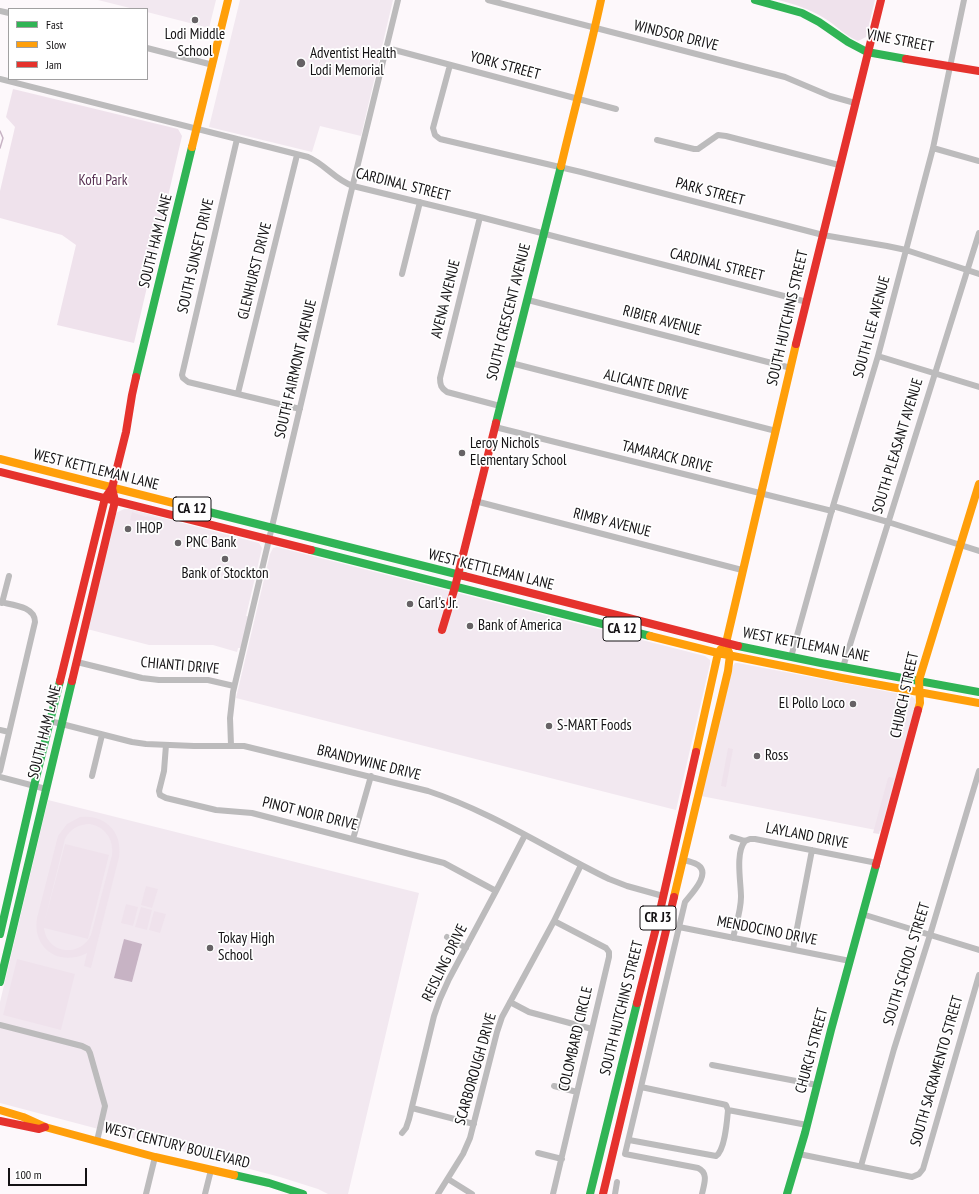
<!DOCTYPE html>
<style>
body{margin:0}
#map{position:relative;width:979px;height:1194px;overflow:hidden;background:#fdf8fb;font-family:"PT Sans Narrow",sans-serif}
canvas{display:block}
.legend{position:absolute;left:8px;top:8px;width:140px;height:72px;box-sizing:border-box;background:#fff;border:1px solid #a1a0a1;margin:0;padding:5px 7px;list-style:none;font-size:12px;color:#141214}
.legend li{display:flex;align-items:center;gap:8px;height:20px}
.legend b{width:20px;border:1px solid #a1a0a1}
.scale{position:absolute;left:8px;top:1168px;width:79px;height:18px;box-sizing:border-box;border:2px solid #141214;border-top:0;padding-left:5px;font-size:12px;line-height:14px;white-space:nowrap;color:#141214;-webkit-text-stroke:3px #fff;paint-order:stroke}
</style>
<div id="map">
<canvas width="979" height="1194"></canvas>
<ul class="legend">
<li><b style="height:5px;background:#30b455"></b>Fast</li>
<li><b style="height:5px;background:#ff9f0a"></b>Slow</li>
<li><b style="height:5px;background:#e5322d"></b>Jam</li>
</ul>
<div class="scale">100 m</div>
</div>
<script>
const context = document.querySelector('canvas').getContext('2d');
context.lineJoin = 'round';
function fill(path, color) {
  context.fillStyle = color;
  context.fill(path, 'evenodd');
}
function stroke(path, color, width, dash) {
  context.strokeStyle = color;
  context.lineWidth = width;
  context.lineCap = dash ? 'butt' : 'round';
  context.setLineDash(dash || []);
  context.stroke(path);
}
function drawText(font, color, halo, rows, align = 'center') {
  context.font = font + ' "PT Sans Narrow",sans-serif';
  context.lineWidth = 3.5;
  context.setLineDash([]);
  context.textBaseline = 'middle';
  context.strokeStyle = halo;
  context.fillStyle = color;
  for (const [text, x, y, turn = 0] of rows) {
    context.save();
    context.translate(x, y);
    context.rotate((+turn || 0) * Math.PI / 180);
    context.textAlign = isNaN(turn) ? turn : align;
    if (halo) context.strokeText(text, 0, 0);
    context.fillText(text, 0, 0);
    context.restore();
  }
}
const built = new Path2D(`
 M98,0H216L209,28L147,12V9H134Z
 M240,0H393L361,136L320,126L312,152L209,127Z
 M124,509H129L259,543L262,548L246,616L251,617L243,648H238L237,652L213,645H149L87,629L116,513Z
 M277,547L705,656L710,660V664L676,810L236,698L270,554L273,548Z
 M735,663H738L911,696L914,698L916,701V704L881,831L701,796L733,666Z
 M48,800L419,893L348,1194H328L318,1189L280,1177L0,1103V1002Z`);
const green = new Path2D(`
 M778,0H875L866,37L858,41C845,36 836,25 824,18C810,9 794,4 778,0Z
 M13,89L178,129L182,136L134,343L57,325L76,245L62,235L0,218V191L15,127L6,117Z
 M132,512L146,517L147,516L161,519L160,524L149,521L148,524L130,520Z
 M728,748L733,749L726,787L721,786Z
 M889,777L894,778L879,834L873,833L888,778Z
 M80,817C105,814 123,832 119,857L91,968L84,966L87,953C60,967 32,949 37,918L58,836L67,824ZM90,824C105,827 114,839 112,855L91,935C80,958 47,954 44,928L88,939L109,855L65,844L44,924L65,839C70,829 79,824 90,824Z
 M146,886L158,889L152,908L141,905Z
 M126,904L138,907L133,926L121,923Z
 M141,907L152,910L147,930L135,927Z
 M154,911L166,914L160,933L149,930Z
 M17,959L75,974L61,1030L3,1015Z`);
const water = new Path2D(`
 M124,939L142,944L132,982L114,978Z`);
const stream = new Path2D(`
 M0,131L3,138L0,148`);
const street = new Path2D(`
 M488,0L785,77L830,96L855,103
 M0,11L9,13
 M147,48L213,65
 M387,48L616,109
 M450,65L433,128L435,135L440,139L581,172L823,235L887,246L906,250L979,274
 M0,79L308,157C325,164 335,180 353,186L480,217L807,302
 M237,139L182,375L183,378L188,382L300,409
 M657,140L694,149H698L718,135L726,136L839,165
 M933,148L979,161
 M480,217L440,378C440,385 441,388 447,392L500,406
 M402,274L420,202
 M528,300L791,368
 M878,356L979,387
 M511,363L776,431
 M238,393L297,155
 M495,427L832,511
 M475,501L742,570
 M833,506L888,522L979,551
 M0,602C12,605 35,606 35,622L0,771
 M2,603L9,576
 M791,657L833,506L878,356L933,148L964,0
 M77,662L142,678L159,680H208L234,686
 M843,667L979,233
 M50,721L132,742L146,744L194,746H244L428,791C492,812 549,850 609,879L627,886L663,896
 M0,730L9,732
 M166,745L164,771L159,791L160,795L166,798L216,810L252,813L444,863L496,891
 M231,745L230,718L233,692L345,217L398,0
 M92,776L102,735
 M0,777L46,789
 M732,837L745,841L750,839H755L877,863
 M353,839L371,776
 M683,860C688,861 693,862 698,865C711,874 692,893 685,902L625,1154L698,1168C709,1173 704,1184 702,1194
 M862,914L979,950
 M679,927L850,961
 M447,937L466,948
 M733,938C736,925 741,910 741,897C741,882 735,853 745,841
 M793,949L812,850
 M510,1002L529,1012L592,1029
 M0,1025L82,1046L88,1049L90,1053L105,1106L97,1141
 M712,1065L817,1085
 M554,1086L577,1092
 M641,1087L722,1104L726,1105L728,1110
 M412,1108L474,1124
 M728,1110L807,1125
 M402,1133L406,1128L409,1119L434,1016L440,999L449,979L496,891L525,835
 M629,1140L716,1156C725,1150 727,1121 728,1110
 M538,1153L562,1159
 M799,1154L912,1177L919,1174L923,1169L979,975
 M861,1166L894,1049L930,935L979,771
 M448,1179L472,1194
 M146,1194L155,1157
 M205,1194L211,1170
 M438,1194L463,1154L470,1138L497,1032L502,1017L554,921L581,865
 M553,1194L609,957V952L606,948L554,921
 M615,1194L617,1182`);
const fast = new Path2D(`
 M755,0L802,13L819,22L848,42L867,52L906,59
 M136,377L192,147
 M496,423L561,166
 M197,509L464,576
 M311,550L650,636
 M738,646L821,663L979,692
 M0,934L34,786L60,681
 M0,982L72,681
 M234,1175L269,1183L303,1194
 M590,1194L637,1003
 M787,1194L805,1133L831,1030L876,865`);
const slow = new Path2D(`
 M192,147L228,0
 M561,166C574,111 589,56 601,0
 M0,459L197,509
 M650,636L718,653L842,678L979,703
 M726,643L796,344
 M918,710L920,703L919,680L979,484
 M696,752L718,653L721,649
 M674,897L728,671L730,655L728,650
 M0,1110L23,1117L45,1127L155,1157L234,1175`);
const jam = new Path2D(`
 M906,59L979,71
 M796,344L881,0
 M0,472L311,550
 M464,576L738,646
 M442,630L455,587L496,423
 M60,681L105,498L112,488L126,432L132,395L136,377
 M72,681L115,501L112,488
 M876,865L918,710
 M637,1003L657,924L696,752
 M0,1121L39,1129L45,1127
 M603,1194L674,897`);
const markers = [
 [195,20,4,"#666265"],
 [301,63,5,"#666265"],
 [462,453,4,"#666265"],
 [128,529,4,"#666265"],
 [178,543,4,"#666265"],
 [225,559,4,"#666265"],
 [410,604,4,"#666265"],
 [470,626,4,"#666265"],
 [853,704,4,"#666265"],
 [549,726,4,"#666265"],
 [757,756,4,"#666265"],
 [210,948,4,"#666265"]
];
const shields = [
 [192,509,38],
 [622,629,38],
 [658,918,36]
];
const shieldNames = [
 ["CA 12",192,509],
 ["CA 12",622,629],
 ["CR J3",658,918]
];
const poiNames = [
 ["Lodi Middle",195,35,"center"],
 ["School",195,52,"center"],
 ["Adventist Health",310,54],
 ["Lodi Memorial",310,71],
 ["Leroy Nichols",470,444],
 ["Elementary School",470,461],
 ["IHOP",136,529],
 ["PNC Bank",186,543],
 ["Bank of Stockton",225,574,"center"],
 ["Carl's Jr.",418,604],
 ["Bank of America",478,626],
 ["El Pollo Loco",845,704,"right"],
 ["S-MART Foods",557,726],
 ["Ross",765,756],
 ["Tokay High",218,939],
 ["School",218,956]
];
const streetNames = [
 ["WINDSOR DRIVE",676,36,14],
 ["VINE STREET",900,41,11],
 ["YORK STREET",505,66,15],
 ["CARDINAL STREET",403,185,14],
 ["PARK STREET",710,192,15],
 ["SOUTH HAM LANE",156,241,-76],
 ["SOUTH SUNSET DRIVE",196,256,-77],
 ["CARDINAL STREET",717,265,14],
 ["GLENHURST DRIVE",255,271,-76],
 ["AVENA AVENUE",446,299,-76],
 ["SOUTH CRESCENT AVENUE",509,312,-76],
 ["SOUTH HUTCHINS STREET",788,318,-77],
 ["RIBIER AVENUE",662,321,15],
 ["SOUTH LEE AVENUE",872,327,-75],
 ["SOUTH FAIRMONT AVENUE",296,369,-77],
 ["ALICANTE DRIVE",646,385,14],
 ["SOUTH PLEASANT AVENUE",898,446,-73],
 ["TAMARACK DRIVE",667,457,14],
 ["WEST KETTLEMAN LANE",96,470,14],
 ["RIMBY AVENUE",612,523,14],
 ["WEST KETTLEMAN LANE",491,570,14],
 ["WEST KETTLEMAN LANE",806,645,11],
 ["CHIANTI DRIVE",180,666,5],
 ["CHURCH STREET",905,695,-78],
 ["SOUTH HAM LANE",45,732,-76],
 ["BRANDYWINE DRIVE",369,763,14],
 ["PINOT NOIR DRIVE",310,814,14],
 ["LAYLAND DRIVE",807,836,11],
 ["MENDOCINO DRIVE",767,931,11],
 ["REISLING DRIVE",445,963,-64],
 ["SOUTH SCHOOL STREET",907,964,-73],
 ["SOUTH HUTCHINS STREET",622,1008,-76],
 ["COLOMBARD CIRCLE",576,1039,-77],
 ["CHURCH STREET",812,1051,-75],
 ["SCARBOROUGH DRIVE",476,1069,-74],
 ["SOUTH SACRAMENTO STREET",937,1071,-74],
 ["WEST CENTURY BOULEVARD",177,1146,14]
];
const parkNames = [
 ["Kofu Park",103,181]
];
fill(built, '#f2e8f0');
fill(green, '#efe2ec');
fill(water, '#c7b3c4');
stroke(stream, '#c7b3c4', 1.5);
stroke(street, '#bcbbbc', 6);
stroke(fast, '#30b455', 8);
stroke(slow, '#ff9f0a', 8);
stroke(jam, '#e5322d', 8);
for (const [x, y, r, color] of markers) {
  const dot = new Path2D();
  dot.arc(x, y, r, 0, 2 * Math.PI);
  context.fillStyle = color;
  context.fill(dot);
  stroke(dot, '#fff', 1.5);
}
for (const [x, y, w] of shields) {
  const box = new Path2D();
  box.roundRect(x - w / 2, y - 12, w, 24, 3);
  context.fillStyle = '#fff';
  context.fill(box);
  stroke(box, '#141214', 1);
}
drawText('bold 14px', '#141214', null, shieldNames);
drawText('15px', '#141214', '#fff', poiNames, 'left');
drawText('15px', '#141214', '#fff', streetNames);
drawText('15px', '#593254', '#fff', parkNames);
</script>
